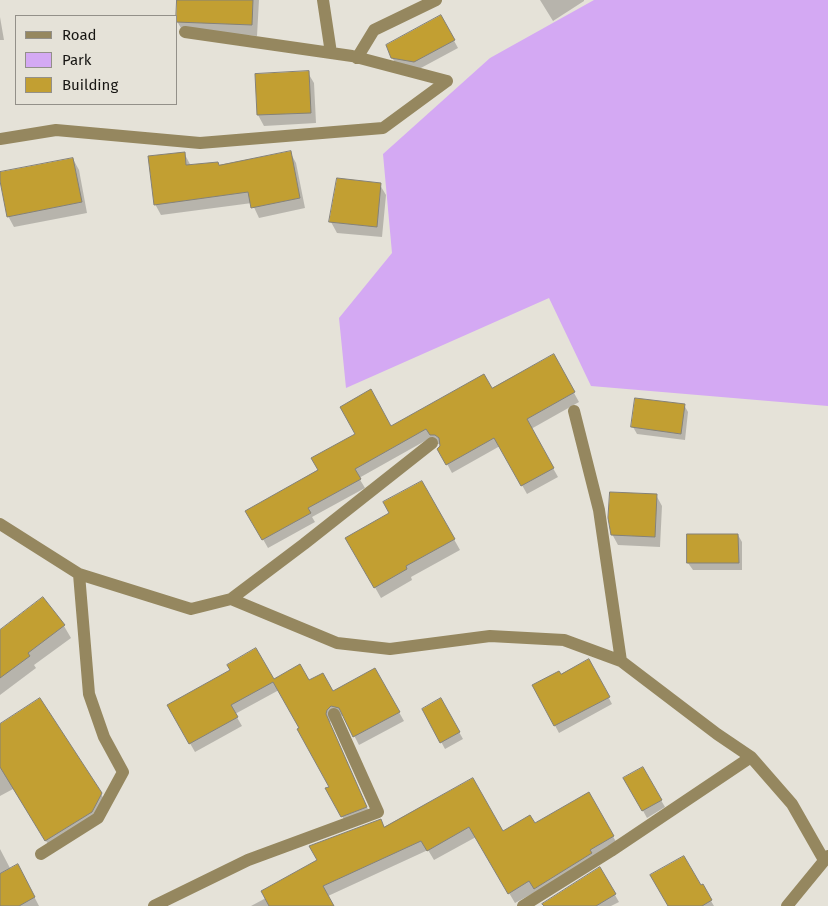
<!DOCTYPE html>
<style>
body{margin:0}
#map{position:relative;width:828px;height:906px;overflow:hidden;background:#e5e2d8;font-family:"Fira Sans",sans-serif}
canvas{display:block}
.legend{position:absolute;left:15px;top:15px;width:162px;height:90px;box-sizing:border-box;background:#e5e2d8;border:1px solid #939089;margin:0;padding:6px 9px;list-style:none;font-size:15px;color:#171613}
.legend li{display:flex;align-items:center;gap:10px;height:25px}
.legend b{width:25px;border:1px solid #939089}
</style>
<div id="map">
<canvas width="828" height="906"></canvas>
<ul class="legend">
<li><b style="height:6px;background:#95875f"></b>Road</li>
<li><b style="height:14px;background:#d4a9f3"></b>Park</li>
<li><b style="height:14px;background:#c29f32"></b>Building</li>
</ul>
</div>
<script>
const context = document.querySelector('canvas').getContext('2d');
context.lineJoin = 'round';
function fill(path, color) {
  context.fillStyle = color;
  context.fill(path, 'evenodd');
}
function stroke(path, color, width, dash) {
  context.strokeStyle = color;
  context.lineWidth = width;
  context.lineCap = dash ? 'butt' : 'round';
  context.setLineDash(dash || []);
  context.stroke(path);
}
const green = new Path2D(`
 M594,0H828V406L591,386L549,298L346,388L339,318L392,253L383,154L490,58Z`);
const shadow = new Path2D(`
 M178,0H259L257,36L183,32L177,21Z
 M540,0H584V1L553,21Z
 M0,17L4,40H0Z
 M441,17L458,48L419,69L396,65L392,57Z
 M308,73L314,83L316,123L264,126L258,115L256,75Z
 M290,152L296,163L305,208L259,218L252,203L161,215L155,204L184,153L191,166H219Z
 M73,159L79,170L87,213L14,227L8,216L0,173Z
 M380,185L386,195L382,237L337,233L331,222Z
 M553,355L579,402L531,429L558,477L527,494L500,446L452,473L439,449L441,444H436L432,437L359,478L365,488L312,517L315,522L268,548L247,511L391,427L492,390Z
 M684,405L688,412L685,440L637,434L633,427Z
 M422,482L460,550L411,577L412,580L381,598L347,538L391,513Z
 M656,495L662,506L660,547L618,545L612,534Z
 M738,535L742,542V570H693L688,563Z
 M64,626L71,638L34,665L36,668L0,695V631Z
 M589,660L612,704L559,733L534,686L560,675Z
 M375,670L404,721L359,745L344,716L336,715L332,718L330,723L371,816L347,825L327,789L330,787L279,690L235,714L242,726L195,752L168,705L273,681L309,682L333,693Z
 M441,700L463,739L445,749L424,710Z
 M0,725L101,794L108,806L53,852L13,789L0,796Z
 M642,768L665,807L647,818L625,778Z
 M473,780L502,832L535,825L589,794L619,847L515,903L476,837L434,860L428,850L328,896L333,906H251L266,898L318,860L381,821L385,829Z
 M0,849L11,870L24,877L39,906H0Z
 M600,869L619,902L611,906H545Z
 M702,886L714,906H667L669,905Z`);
const building = new Path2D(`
 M177,0H253L252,25L176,22Z
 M441,15L455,40L414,62L391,58L386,45Z
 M309,71L311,113L257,115L255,74Z
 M291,151L300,198L251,208L248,192L154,205L148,156L185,152L186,165L218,162L219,165Z
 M73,158L82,202L7,217L0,181V172Z
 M337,178L381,183L377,227L329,222Z
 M554,354L575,392L527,419L554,468L521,486L494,438L446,465L437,449L440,446L439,438L435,435H430L426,429L355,469L361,479L308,508L311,513L262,540L245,511L318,470L311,458L355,434L340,407L371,389L391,426L484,374L492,388Z
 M635,398L685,404L681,434L631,427Z
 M422,481L455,539L406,566L407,569L374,588L345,538L389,513L383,502Z
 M610,492L657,494L655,537L611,535L608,518Z
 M687,534H738L739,563H687Z
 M43,597L65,625L28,653L30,656L0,678V630Z
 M256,648L274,679L300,664L309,680L323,673L333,691L375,668L400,712L353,737L339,708L331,706L327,710L326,714L367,807L341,817L325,788L329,787L297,729L299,728L273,682L231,705L238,717L189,744L167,705L230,670L227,665Z
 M589,659L610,697L554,726L532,685L559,671L561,674Z
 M40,698L102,793L92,812L45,841L0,767V724Z
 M441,698L460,732L440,743L422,709Z
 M643,767L662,800L642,811L623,778Z
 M473,778L503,831L530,815L535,823L589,792L614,836L590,850L592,853L534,889L529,881L508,894L469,827L427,851L421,841L323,886L334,906H269L261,891L317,860L309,846L381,819L384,827Z
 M684,856L701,885L703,884L712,900L702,906H668L650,875Z
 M18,864L35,897L19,906H0V874Z
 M600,867L616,894L596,906H544L542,904Z`);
const minor = new Path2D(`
 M323,0L331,53
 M185,32L352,56L447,81
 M357,58L374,30L436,0
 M0,139L56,130L200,143L383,128L447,81
 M574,411L599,510L621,661
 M0,524L79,574L191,609L231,599L304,544L432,443
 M231,599L337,643L390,649L490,636L564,640L621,661L717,734L751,757L792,804L824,860
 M41,854L98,818L123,772L104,737L89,694L79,574
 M154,906L248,860L378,812L334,714
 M523,906L611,851L751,757
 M787,906L828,856`);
fill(green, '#d4a9f3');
fill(shadow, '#0003');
fill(building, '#c29f32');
stroke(building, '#848179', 1);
stroke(minor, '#95875f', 12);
</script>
